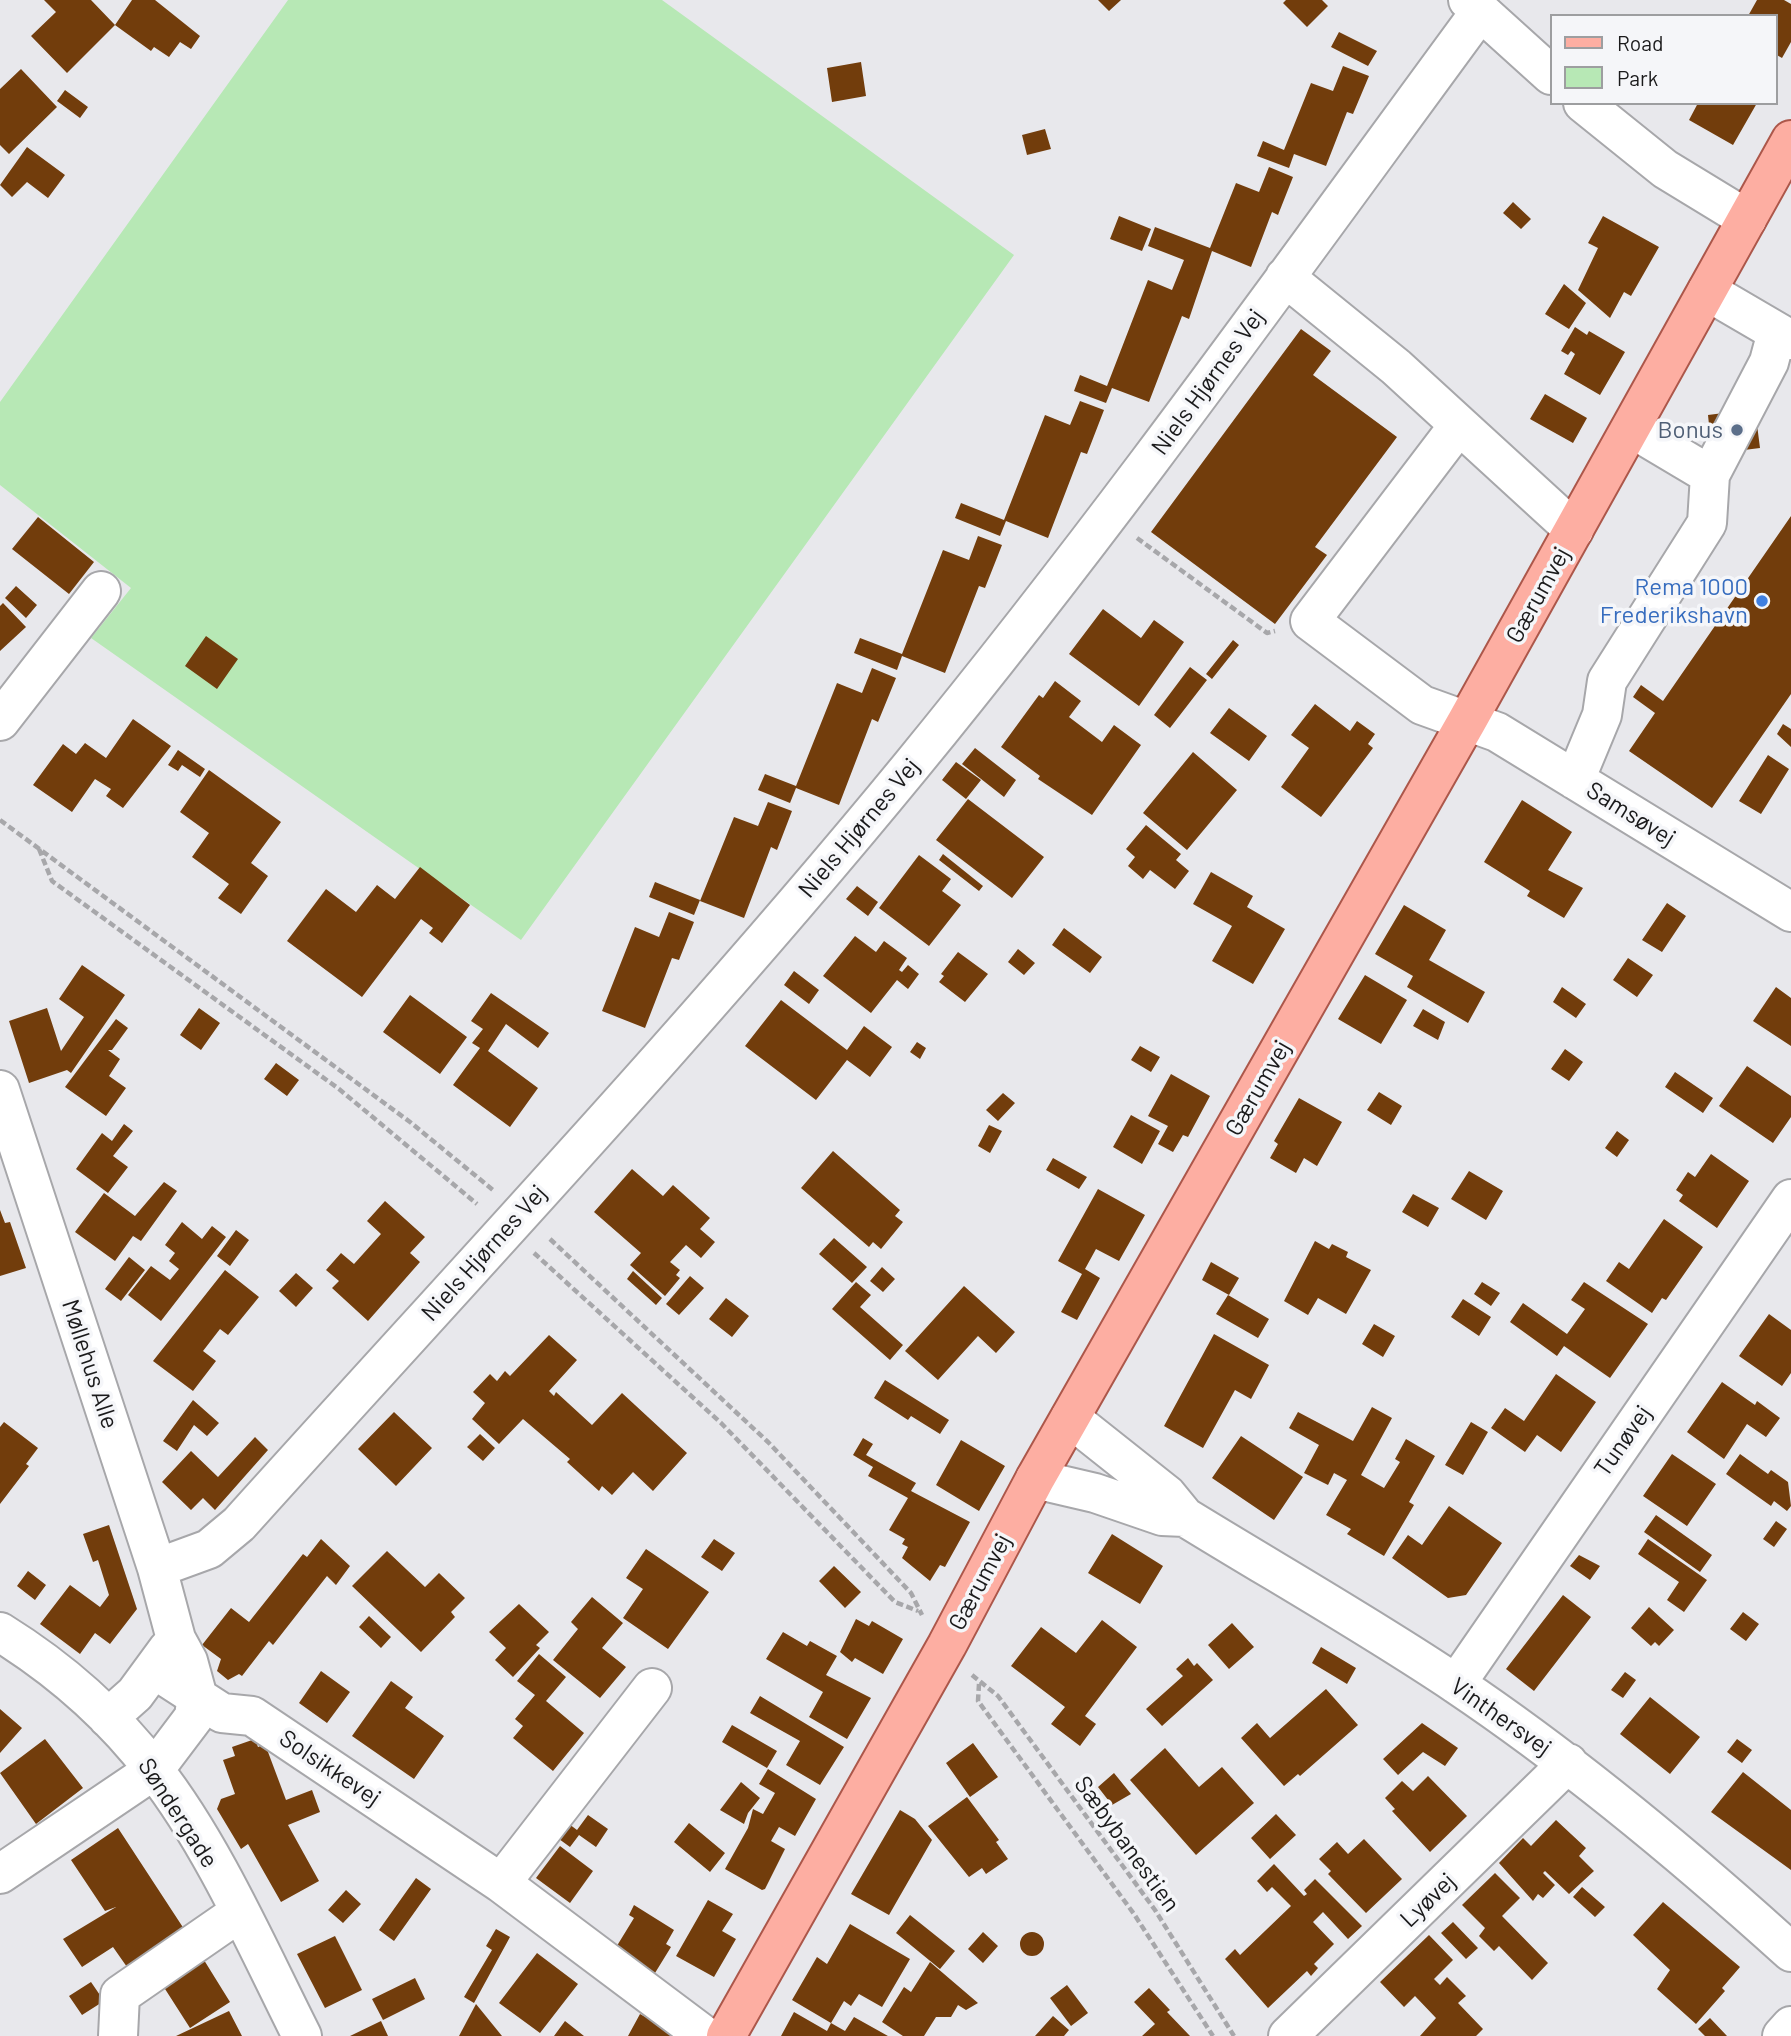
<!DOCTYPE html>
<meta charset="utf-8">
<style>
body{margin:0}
#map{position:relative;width:1791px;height:2036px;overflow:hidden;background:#e8e8ec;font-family:Barlow,sans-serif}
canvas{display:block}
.legend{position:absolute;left:1550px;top:14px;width:228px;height:91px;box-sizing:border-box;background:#f5f6f9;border:2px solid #9d9ea0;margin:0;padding:9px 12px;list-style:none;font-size:21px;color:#1a1a1b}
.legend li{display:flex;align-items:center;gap:14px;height:35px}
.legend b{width:35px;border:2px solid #9d9ea0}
</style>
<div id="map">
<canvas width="1791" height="2036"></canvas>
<ul class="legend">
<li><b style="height:9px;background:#fdaea2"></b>Road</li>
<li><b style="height:19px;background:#b7e8b5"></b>Park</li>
</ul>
</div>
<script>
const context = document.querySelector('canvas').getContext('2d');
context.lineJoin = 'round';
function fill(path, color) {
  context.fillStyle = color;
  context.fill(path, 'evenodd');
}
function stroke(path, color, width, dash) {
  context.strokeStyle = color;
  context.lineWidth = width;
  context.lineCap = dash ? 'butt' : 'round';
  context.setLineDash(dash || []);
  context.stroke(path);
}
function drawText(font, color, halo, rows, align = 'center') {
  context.font = font + ' Barlow,sans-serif';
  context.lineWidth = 7;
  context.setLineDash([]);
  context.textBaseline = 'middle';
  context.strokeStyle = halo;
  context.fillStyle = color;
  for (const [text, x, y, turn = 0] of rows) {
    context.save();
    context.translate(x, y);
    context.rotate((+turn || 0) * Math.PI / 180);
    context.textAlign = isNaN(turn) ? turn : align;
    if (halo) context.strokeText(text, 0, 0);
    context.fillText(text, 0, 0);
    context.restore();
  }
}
const green = new Path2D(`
 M288,0H662L1014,255L521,940L91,638L131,588L0,485V402Z`);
const building = new Path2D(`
 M44,0H91L115,25L132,0H155L200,36L191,49L180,42L169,57L154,47L151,51L115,25L67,73L31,36L56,12Z
 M1098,0H1121L1109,11Z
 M1286,0H1322L1328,6L1307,27L1283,3Z
 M1757,0H1784L1791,4V42L1782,58L1775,54V16H1748Z
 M1339,32L1377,51L1368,66L1331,47Z
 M861,62L866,96L832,102L827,68Z
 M1343,66L1369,76L1353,114L1347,112L1326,166L1294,154L1289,168L1257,156L1263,141L1284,150L1311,83L1333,91Z
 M21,69L57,107L9,154L0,145V89Z
 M65,90L88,107L80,118L57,101Z
 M1698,103H1757L1733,145L1689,120Z
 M1045,129L1051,149L1027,155L1022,135Z
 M27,147L65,175L48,198L27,182L12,197L0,185Z
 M1269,167L1293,177L1278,215L1272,212L1251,267L1212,251L1189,319L1182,316L1149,402L1112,388L1106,403L1074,391L1080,375L1107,386L1148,280L1172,290L1184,260L1148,246L1155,227L1210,248L1236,183L1259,192Z
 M1513,202L1531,219L1521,229L1503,213Z
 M1119,216L1151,229L1142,251L1110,239Z
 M1603,216L1659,247L1631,296L1624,292L1610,318L1578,290L1598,248L1588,243Z
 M1564,284L1586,303L1569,329L1545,314Z
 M1575,327L1587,335L1589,331L1625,352L1600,395L1564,374L1575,354L1571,351L1568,355L1561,351Z
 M1301,329L1331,351L1313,375L1397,437L1315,547L1327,555L1275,624L1151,532Z
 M1545,394L1587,418L1573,443L1530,419Z
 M1080,401L1104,410L1087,454L1081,452L1048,538L1006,521L1000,536L955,518L961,503L1004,520L1045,415L1070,425Z
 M1755,409L1760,448L1712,454L1708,415Z
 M1791,516V694L1712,808L1629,751L1655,713L1633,697L1641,685L1663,701Z
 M38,517L94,562L69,594L12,549Z
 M978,536L1002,545L985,588L979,586L945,673L902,656L897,670L854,653L860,638L902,654L943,550L969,560Z
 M16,586L37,605L26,618L5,598Z
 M3,603L26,627L0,651V606Z
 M1103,609L1141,638L1154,620L1184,642L1139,706L1069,654Z
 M206,636L238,659L217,689L185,666Z
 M1233,640L1239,645L1212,679L1206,674Z
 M1190,667L1207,680L1170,728L1154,715Z
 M872,668L896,678L878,722L872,719L839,805L796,788L790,803L758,790L765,774L796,786L837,683L862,693Z
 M1055,681L1081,701L1069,717L1102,742L1114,725L1141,745L1092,815L1038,779L1040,776L1001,747L1039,695L1043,698Z
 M1315,704L1350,731L1357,721L1375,734L1368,744L1373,748L1321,817L1281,787L1309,748L1291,735Z
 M1229,708L1267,736L1249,761L1210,733Z
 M133,719L171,746L123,808L106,796L111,789L95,779L72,812L33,785L63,744L76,754L85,743L106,758Z
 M1783,724L1791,729V747L1777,734Z
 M975,748L1016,780L1004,797L962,764Z
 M178,750L205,769L200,777L182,765L178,771L168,765Z
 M1193,752L1237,790L1187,850L1143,813Z
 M1768,755L1789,769L1761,814L1739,801Z
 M956,762L981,780L966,799L942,780Z
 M209,770L281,822L251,863L268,876L241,914L218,898L229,884L192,857L209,833L180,812Z
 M968,799L1044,857L1012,898L936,840Z
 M1522,800L1572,832L1548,870L1583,888L1564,918L1527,896L1530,891L1484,862Z
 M768,802L792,811L777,850L771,847L744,918L700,901L734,817L758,826Z
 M1146,825L1181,854L1176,860L1189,871L1175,889L1150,870L1143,879L1128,866L1135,857L1126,849Z
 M943,854L983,886L979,891L939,860Z
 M919,855L951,879L942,891L961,905L929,946L879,908Z
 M420,867L470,905L442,943L429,933L433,928L421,919L362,997L287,941L326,889L356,912L377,885L395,899Z
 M1211,872L1253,896L1247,907L1285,929L1253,984L1212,961L1232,926L1193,904Z
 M655,882L700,900L694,915L649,897Z
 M857,886L878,902L868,916L846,899Z
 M1667,903L1686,916L1662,952L1642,940Z
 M1404,905L1446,930L1429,960L1485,992L1468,1023L1407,987L1413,976L1375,954Z
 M669,912L694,922L679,960L672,958L645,1028L602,1011L635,927L659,937Z
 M1064,928L1102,957L1090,973L1052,945Z
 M855,936L876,952L884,941L907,958L899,970L902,972L908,965L919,974L908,989L897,980L871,1013L823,976Z
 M1018,949L1035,963L1024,975L1008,962Z
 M958,952L988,974L965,1002L939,982L944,976L941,974Z
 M1628,958L1653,975L1637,997L1613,980Z
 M82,965L125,995L71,1073L67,1070L29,1083L9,1021L47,1008L61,1051L84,1017L59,999Z
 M794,971L819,990L809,1004L784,985Z
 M1365,975L1407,1000L1381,1044L1338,1019Z
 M1562,987L1586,1004L1576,1018L1553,1002Z
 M1776,987L1791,998V1046L1753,1021Z
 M491,993L549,1033L538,1048L506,1024L488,1051L538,1088L510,1127L453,1085L480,1048L472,1043L483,1029L471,1021Z
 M410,995L467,1037L440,1074L383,1032Z
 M781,1000L847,1050L864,1026L892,1047L870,1077L847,1060L816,1100L745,1046Z
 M199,1008L220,1023L201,1050L180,1035Z
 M1423,1009L1445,1022L1438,1040L1413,1026Z
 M116,1019L128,1028L112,1050H108L120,1059L109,1076L126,1088L106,1116L65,1087Z
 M917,1042L926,1048L920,1059L910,1052Z
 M1140,1046L1160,1057L1151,1072L1131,1060Z
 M1565,1049L1583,1062L1569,1081L1551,1069Z
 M276,1063L299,1080L287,1096L264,1079Z
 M1747,1066L1791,1096V1117L1773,1143L1719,1106Z
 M1675,1072L1713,1098L1703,1113L1665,1087Z
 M1171,1074L1210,1096L1188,1137L1183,1135L1173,1152L1158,1144L1168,1126L1148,1116Z
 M1379,1092L1402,1106L1391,1125L1367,1110Z
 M1003,1093L1015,1103L998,1121L986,1110Z
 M1299,1098L1342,1122L1317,1166L1304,1158L1296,1173L1270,1158L1278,1144L1274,1141Z
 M1131,1115L1160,1131L1142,1164L1113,1147Z
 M124,1124L133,1131L113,1156L128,1167L108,1193L76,1169L102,1133L112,1141Z
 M989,1125L1002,1131L990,1153L978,1146Z
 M1617,1131L1629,1140L1617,1157L1605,1148Z
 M833,1151L900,1210L895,1216L903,1222L881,1249L873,1242L869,1247L801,1188Z
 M1711,1154L1749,1181L1717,1228L1679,1201L1683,1195L1676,1190L1688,1172L1695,1177Z
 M1053,1158L1087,1177L1079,1189L1046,1170Z
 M632,1169L663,1196L673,1185L710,1218L700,1229L715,1242L701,1258L686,1245L670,1262L680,1270L676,1275L680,1278L665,1296L630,1265L641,1253L594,1212Z
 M1469,1171L1503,1191L1486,1220L1451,1199Z
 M164,1182L177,1191L141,1241L133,1236L115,1261L75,1232L104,1193L135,1216Z
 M1098,1189L1145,1215L1119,1261L1096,1249L1085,1269L1100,1278L1077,1320L1061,1312L1082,1274L1058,1261Z
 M1413,1194L1439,1208L1428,1227L1402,1212Z
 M385,1201L425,1237L410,1253L420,1262L368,1321L332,1288L339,1281L326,1270L341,1253L354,1264L381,1234L367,1221Z
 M0,1210L5,1223L10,1222L26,1268L0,1276Z
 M1664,1219L1703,1247L1666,1300L1662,1298L1652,1313L1606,1281L1619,1262L1629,1269Z
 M182,1222L202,1239L212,1226L226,1237L161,1321L128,1295L151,1266L170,1280L179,1269L169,1261L175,1253L165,1245Z
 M236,1230L249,1240L230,1266L217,1256Z
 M834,1238L867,1267L852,1283L819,1254Z
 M1315,1241L1329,1249L1332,1244L1348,1252L1346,1257L1371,1270L1346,1314L1318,1298L1308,1315L1284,1301Z
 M129,1257L145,1270L121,1301L105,1289Z
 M1211,1262L1239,1278L1229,1295L1202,1280Z
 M882,1267L895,1279L883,1292L870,1281Z
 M225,1270L259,1297L228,1335L220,1329L203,1351L216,1361L193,1391L153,1361Z
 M633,1271L662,1298L656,1305L627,1279Z
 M296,1273L313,1288L296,1307L279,1291Z
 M690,1276L704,1288L679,1315L666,1304Z
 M856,1282L871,1295L860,1307L903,1345L890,1360L832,1309Z
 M1482,1282L1500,1293L1491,1306L1474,1294Z
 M1584,1282L1648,1324L1610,1378L1564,1346L1557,1356L1510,1322L1523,1303L1567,1334L1585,1309L1571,1300Z
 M964,1286L1015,1332L996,1353L978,1336L938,1380L905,1351Z
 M1228,1295L1269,1319L1258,1338L1216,1314Z
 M726,1298L749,1316L732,1337L709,1319Z
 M1463,1299L1491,1317L1479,1336L1451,1317Z
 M1769,1314L1791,1330V1373L1782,1386L1739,1356Z
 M1374,1324L1395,1336L1383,1357L1362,1344Z
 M1214,1334L1269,1365L1251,1399L1235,1390L1203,1448L1164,1426Z
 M549,1335L577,1360L549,1391L554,1396L556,1392L592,1425L622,1393L687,1453L653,1491L633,1472L612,1495L602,1486L599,1491L567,1462L570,1459L523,1419L499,1444L472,1419L485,1403L473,1392L490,1374L497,1381L505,1371L510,1376Z
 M1556,1374L1596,1402L1561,1452L1537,1435L1525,1452L1491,1428L1505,1408L1524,1421Z
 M885,1380L949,1420L940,1434L911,1416L908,1420L874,1398Z
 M1722,1382L1755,1405L1757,1401L1780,1418L1766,1437L1747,1424L1724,1459L1687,1432Z
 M193,1400L219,1423L207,1436L194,1425L177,1451L163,1441Z
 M1372,1407L1392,1418L1361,1475L1384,1488L1400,1462L1395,1459L1406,1439L1435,1456L1409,1502L1414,1505L1384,1556L1347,1534L1351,1529L1326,1515L1347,1480L1334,1473L1328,1485L1304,1473L1319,1445L1289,1428L1298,1412L1353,1441Z
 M394,1412L432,1448L396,1486L358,1449Z
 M4,1422L38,1448L26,1464L29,1466L0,1504V1427Z
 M1471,1422L1488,1432L1463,1475L1445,1465Z
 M480,1434L495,1448L483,1461L467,1447Z
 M1241,1436L1303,1477L1274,1520L1212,1478Z
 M255,1437L268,1450L215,1510L203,1498L191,1510L162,1482L191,1451L218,1477Z
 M863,1438L873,1444L866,1455L916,1483L911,1491L970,1522L945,1567L940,1565L930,1581L902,1558L908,1547L902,1544L905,1539L889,1530L908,1498L868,1476L873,1467L853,1455Z
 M961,1440L1005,1466L979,1511L936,1485Z
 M1672,1454L1716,1484L1687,1526L1643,1496Z
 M1740,1454L1768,1474L1771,1470L1788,1482L1791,1506L1787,1511L1774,1501L1771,1506L1726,1474Z
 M1449,1506L1502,1543L1466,1595L1448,1598L1392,1558L1408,1535L1422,1545Z
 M1656,1515L1712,1555L1700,1572L1644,1532Z
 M1776,1521L1787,1529L1774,1547L1763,1539Z
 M109,1525L137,1609L110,1644L95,1633L80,1654L40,1624L70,1585L100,1607L109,1595L98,1560L93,1562L83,1534Z
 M1112,1534L1163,1566L1140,1604L1088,1573Z
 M321,1539L350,1566L336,1585L327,1576L273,1645L269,1641L242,1676L239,1674L228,1680L217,1671L221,1659L202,1645L231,1608L249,1622L303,1554L307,1557Z
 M714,1539L735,1553L722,1571L701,1557Z
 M1648,1539L1707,1580L1684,1612L1667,1600L1679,1582L1638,1554Z
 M646,1549L709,1592L668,1649L623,1618L643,1589L626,1578Z
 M387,1551L425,1587L439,1573L465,1598L451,1612L455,1617L421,1652L352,1586Z
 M1579,1555L1600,1566L1590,1580L1570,1566Z
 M834,1566L861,1592L845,1608L819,1581Z
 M28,1571L46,1585L35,1600L17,1586Z
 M1563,1595L1591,1617L1534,1691L1506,1669Z
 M592,1597L623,1623L602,1648L626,1667L600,1698L553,1660L578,1629L571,1622Z
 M519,1604L549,1632L536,1645L540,1648L513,1677L495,1660L506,1648L489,1632Z
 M1649,1607L1674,1630L1659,1646L1655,1642L1651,1646L1631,1628Z
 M1743,1612L1759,1624L1746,1641L1730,1629Z
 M369,1616L391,1637L381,1648L359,1627Z
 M856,1619L869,1626L872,1621L903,1639L883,1674L855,1658L852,1662L840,1652Z
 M1102,1620L1137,1647L1085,1716L1096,1724L1080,1746L1051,1724L1065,1707L1011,1666L1041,1627L1076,1653Z
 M1232,1623L1254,1647L1229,1669L1208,1645Z
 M783,1632L807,1646L810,1641L837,1656L826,1675L871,1698L847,1739L809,1717L823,1692L766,1659Z
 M1321,1647L1356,1668L1347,1684L1312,1663Z
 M539,1654L566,1677L546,1701L584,1733L553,1771L513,1738L523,1726L515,1719L535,1695L517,1681Z
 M1188,1658L1194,1666L1197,1663L1213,1680L1162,1726L1146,1709L1183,1676L1176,1669Z
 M321,1671L350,1692L327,1723L299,1703Z
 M1625,1672L1636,1680L1623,1698L1611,1690Z
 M391,1681L413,1697L405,1708L444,1736L414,1779L352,1736Z
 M1326,1689L1358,1725L1300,1776L1298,1774L1284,1786L1241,1738L1257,1723L1270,1738Z
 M760,1696L844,1747L820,1785L786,1765L800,1741L750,1713Z
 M1650,1697L1700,1737L1670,1774L1620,1734Z
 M0,1709L22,1728L0,1753Z
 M1422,1723L1458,1748L1445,1766L1423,1752L1398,1775L1383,1759Z
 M732,1725L777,1751L767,1768L722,1742Z
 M45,1739L83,1788L36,1824L0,1773Z
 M255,1739L258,1747L265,1744L286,1800L312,1790L320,1812L288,1825L319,1881L281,1902L248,1844L241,1849L217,1809L221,1799L235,1794L223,1760L235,1756L232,1747Z
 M1737,1739L1752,1750L1742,1763L1727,1752Z
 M973,1743L998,1777L970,1797L946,1763Z
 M1165,1748L1199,1787L1222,1767L1254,1803L1196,1855L1130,1780Z
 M768,1769L816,1799L795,1836L779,1827L771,1841L785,1849L765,1889L762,1890L725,1869L748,1828L753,1809L763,1814L775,1793L759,1784Z
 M1743,1772L1791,1810V1870L1711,1812Z
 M1114,1773L1131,1794L1112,1805L1098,1787Z
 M1428,1776L1467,1816L1430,1852L1392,1811L1395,1809L1385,1798L1402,1781L1413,1791Z
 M741,1782L760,1798L748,1813L744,1824L720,1810Z
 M967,1797L999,1840L996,1842L1008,1859L986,1874L982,1868L969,1877L928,1826Z
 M900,1810L915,1819L932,1840L889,1915L851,1894Z
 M1276,1814L1296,1835L1270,1859L1251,1838Z
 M588,1815L608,1829L596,1847L579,1835L570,1847L559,1839L569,1824L577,1830Z
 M1556,1820L1586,1848L1579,1856L1594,1871L1569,1894L1545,1871L1543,1873L1555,1885L1543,1898L1538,1894L1533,1901L1499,1863L1523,1838L1531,1846Z
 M689,1823L725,1853L710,1872L674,1842Z
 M118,1828L186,1932L127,1967L113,1947L82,1967L63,1939L116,1907L105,1911L71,1860Z
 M1364,1839L1402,1879L1366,1913L1328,1874L1331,1871L1319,1859L1337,1842L1348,1854Z
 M560,1846L593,1871L570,1903L536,1878Z
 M1274,1864L1304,1896L1307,1894L1304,1890L1315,1879L1362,1926L1348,1939L1323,1912L1313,1922L1334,1944L1314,1964L1318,1968L1311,1976L1307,1971L1268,2008L1225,1959L1235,1949L1240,1955L1291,1906L1272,1887L1267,1892L1257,1881Z
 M1495,1873L1520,1898L1502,1916L1548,1963L1532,1980L1499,1946L1494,1951L1479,1936L1485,1928L1462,1905Z
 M416,1878L431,1889L394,1941L379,1930Z
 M1582,1887L1605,1907L1595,1917L1573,1897Z
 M346,1890L361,1904L343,1923L328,1910Z
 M708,1900L733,1914L722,1931L736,1939L714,1977L676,1956Z
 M1663,1902L1740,1967L1722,1988L1725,1991L1696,2024L1657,1989L1670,1970L1633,1935Z
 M634,1905L674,1930L666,1944L671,1947L655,1973L615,1949L634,1918L629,1915Z
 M910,1915L955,1951L940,1969L896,1933Z
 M1453,1922L1478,1948L1466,1959L1441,1933Z
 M850,1924L910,1959L882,2007L859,1994L851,2006L844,2001L831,2023L792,2000L817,1957L827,1964Z
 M496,1929L510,1937L474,2003L464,1997L492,1950L486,1946Z
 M983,1932L998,1946L983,1963L968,1949Z
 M1020 1944a12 12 0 1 1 24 0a12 12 0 1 1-24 0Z
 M1429,1935L1453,1960L1434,1979L1440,1985L1447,1977L1466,1996L1458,2003L1483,2029L1476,2036H1420L1436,2018L1415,1996L1404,2007L1380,1982Z
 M335,1936L362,1990L325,2008L297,1954Z
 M199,1952L230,2002L190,2028L158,1978Z
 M537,1953L578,1984L540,2033L499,2003Z
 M930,1962L978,2003L966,2010L958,2005L951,2017H936L924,2036H903L882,2022L904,1987L911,1992Z
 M415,1978L425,1999L383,2020L372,1999Z
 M91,1982L104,2001L82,2015L69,1996Z
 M1067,1985L1088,2013L1071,2026L1050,1998Z
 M1149,1988L1170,2010L1167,2012L1190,2036H1142L1155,2024L1134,2002Z
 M476,2004L502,2036H459Z
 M229,2011L242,2036H176Z
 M794,2012L827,2031L831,2023L845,2031L854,2017L888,2036H781Z
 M640,2014L681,2036H628Z
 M1053,2016L1069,2030L1064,2036H1035Z
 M1710,2018L1727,2036H1705L1698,2029Z
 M381,2021L388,2036H350Z
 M565,2021L584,2036H554Z`);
const path = new Path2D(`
 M1137,538L1267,633L1275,631
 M0,820L410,1122L493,1190
 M39,849L52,881L339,1089L477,1204
 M550,1239L768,1442L911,1593L922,1615
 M534,1253L721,1423L895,1602L918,1611
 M972,1675L998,1696L1155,1910L1234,2036
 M979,1684L978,1701L1134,1914L1213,2036`);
const minor = new Path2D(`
 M1468,0L1551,75
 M1583,103L1665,169L1747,219
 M1285,277L1396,367L1574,530
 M1707,291L1791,340
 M1459,425L1310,621L1422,705L1497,732L1791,912
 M1710,475L1769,362L1777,332
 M0,721L101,591
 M1575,780L1602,715L1607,681L1707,523L1710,475L1631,428
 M0,1090L157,1568L176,1639L188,1661L197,1694L194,1717L154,1770L0,1874
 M1070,1418L1167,1495L1185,1517C1276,1573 1368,1625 1456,1684C1575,1764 1685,1856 1791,1952
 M1035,1479L1095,1493L1162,1516L1185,1517
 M157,1568L209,1549L239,1524C465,1273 697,1027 911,766C1111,522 1294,265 1480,12
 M0,1632C58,1668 112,1715 154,1770C213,1845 259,1951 302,2036
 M154,1669L222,1713L252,1716L501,1883L705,2036
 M1456,1684L1791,1199
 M108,1718L135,1694L168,1649
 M501,1883L652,1688
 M118,2036L120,1995L240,1912
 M1288,2036L1568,1763
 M1782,2036L1791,2026`);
const major = new Path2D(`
 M726,2036L947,1645L1035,1479L1467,721L1791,140`);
const markers = [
 [1737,430,7,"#5c6f8a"],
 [1762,601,7,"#3f7fe0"]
];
const streetNames = [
 ["Niels Hjørnes Vej",1208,382,-54],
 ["Gærumvej",1538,595,-61],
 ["Samsøvej",1631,814,32],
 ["Niels Hjørnes Vej",859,828,-50],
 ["Gærumvej",1258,1088,-60],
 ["Niels Hjørnes Vej",484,1253,-48],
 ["Møllehus Alle",90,1364,72],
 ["Tunøvej",1623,1441,-55],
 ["Gærumvej",980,1582,-62],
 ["Vinthersvej",1501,1717,35],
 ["Solsikkevej",330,1768,34],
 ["Søndergade",178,1813,57],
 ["Sæbybanestien",1127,1844,54],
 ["Lyøvej",1428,1900,-44]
];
const serviceNames = [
 ["Bonus",1723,430]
];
const shopNames = [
 ["Rema 1000",1748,587],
 ["Frederikshavn",1748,615]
];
fill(green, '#b7e8b5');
fill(building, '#723d0c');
stroke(minor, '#a7a7aa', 42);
stroke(major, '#ac574a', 42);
stroke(path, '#a7a7aa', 4.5, [7, 3.5]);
stroke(minor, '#fff', 38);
stroke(major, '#fdaea2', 38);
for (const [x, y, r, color] of markers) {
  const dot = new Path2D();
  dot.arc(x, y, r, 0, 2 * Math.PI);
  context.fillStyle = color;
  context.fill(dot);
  stroke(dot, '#f5f6f9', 2.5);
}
drawText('24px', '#1a1a1b', '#f5f6f9', streetNames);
drawText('24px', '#4e5e75', '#f5f6f9', serviceNames, 'right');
drawText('24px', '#366cbe', '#f5f6f9', shopNames, 'right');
</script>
